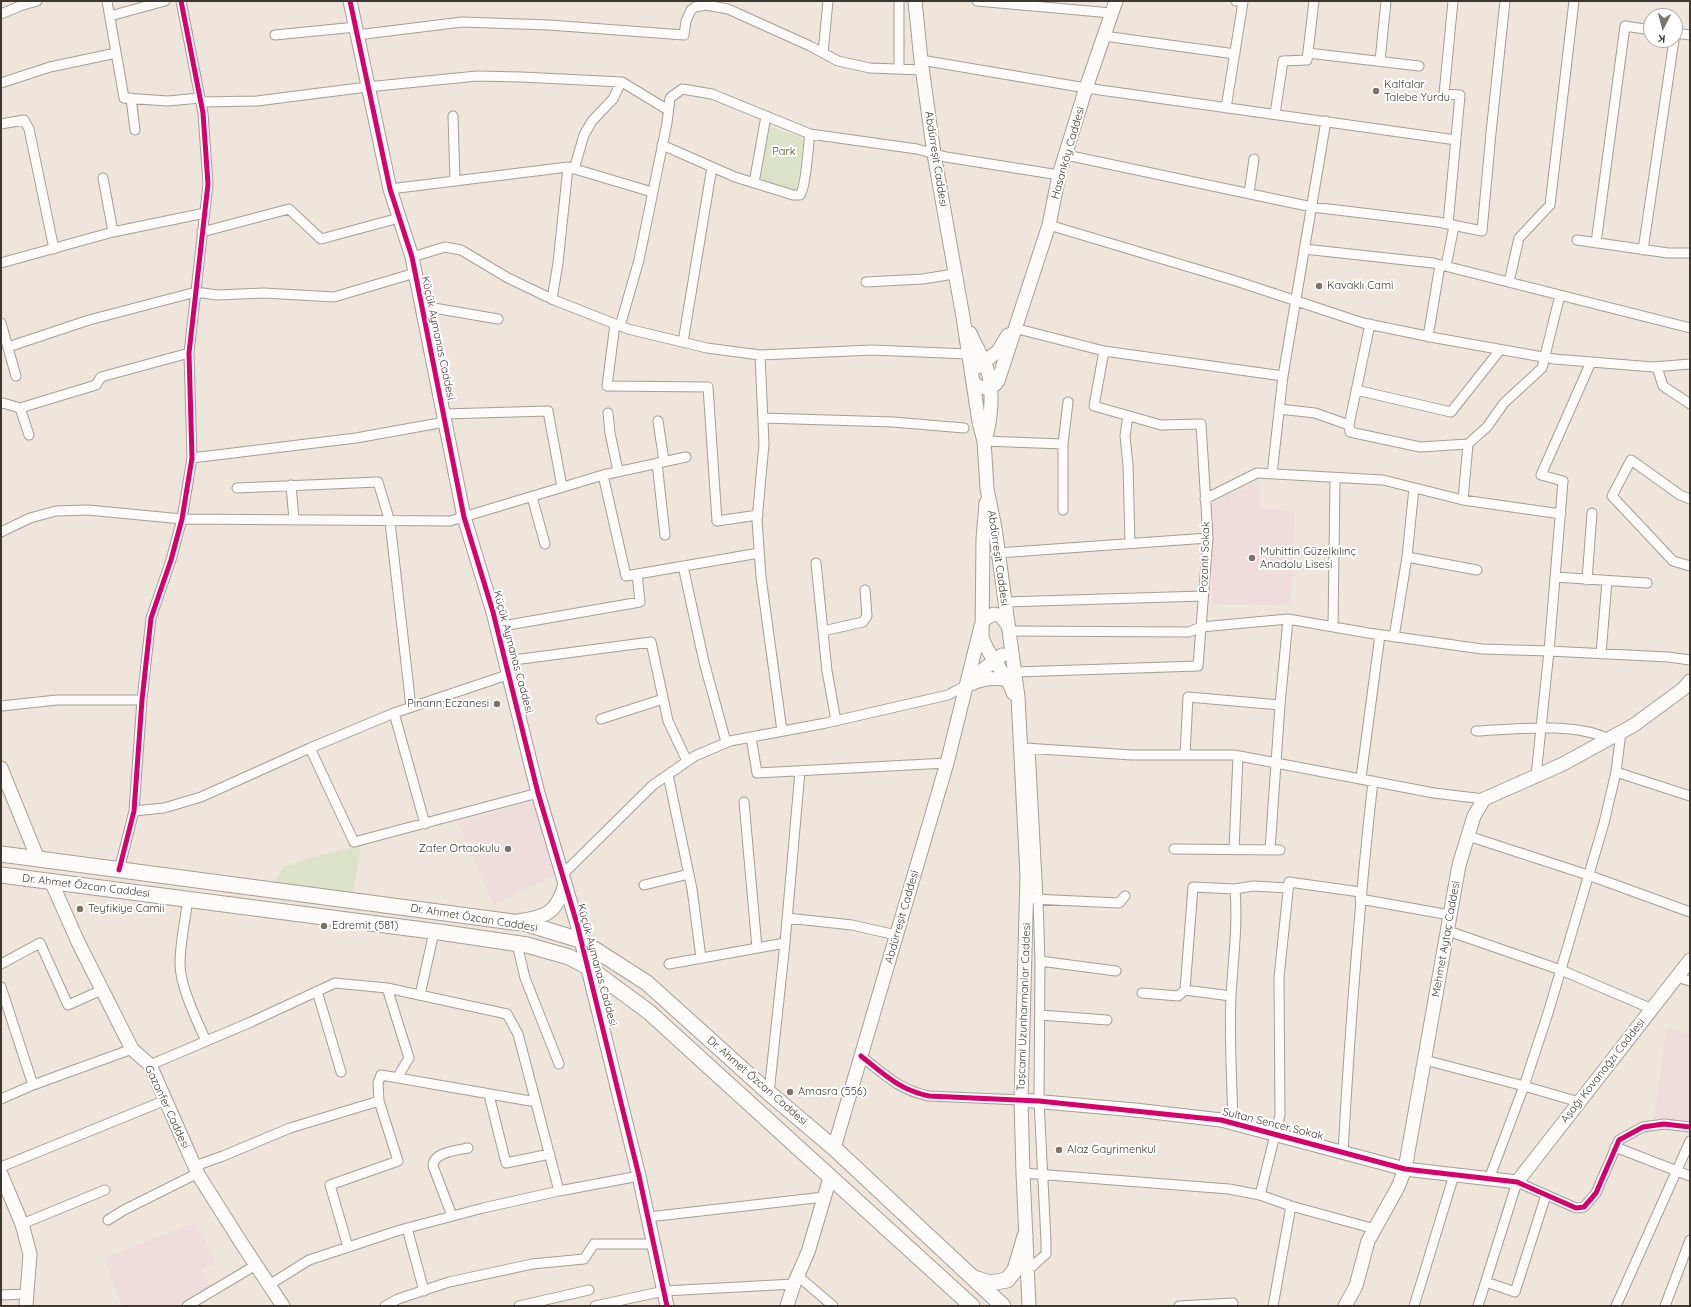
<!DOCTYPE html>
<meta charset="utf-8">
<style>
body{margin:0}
#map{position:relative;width:1691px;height:1307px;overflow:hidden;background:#eee5dc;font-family:Quicksand,sans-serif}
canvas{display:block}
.frame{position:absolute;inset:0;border:2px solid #3d3731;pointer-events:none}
.north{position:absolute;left:1643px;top:8px;width:40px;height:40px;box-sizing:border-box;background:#fff;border:1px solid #b1afad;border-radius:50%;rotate:186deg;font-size:11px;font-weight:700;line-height:16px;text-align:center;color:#3d3731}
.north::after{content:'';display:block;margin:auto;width:14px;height:18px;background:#7b746d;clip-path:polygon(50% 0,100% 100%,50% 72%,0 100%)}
</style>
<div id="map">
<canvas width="1691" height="1307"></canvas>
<div class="frame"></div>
<div class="north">K</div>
</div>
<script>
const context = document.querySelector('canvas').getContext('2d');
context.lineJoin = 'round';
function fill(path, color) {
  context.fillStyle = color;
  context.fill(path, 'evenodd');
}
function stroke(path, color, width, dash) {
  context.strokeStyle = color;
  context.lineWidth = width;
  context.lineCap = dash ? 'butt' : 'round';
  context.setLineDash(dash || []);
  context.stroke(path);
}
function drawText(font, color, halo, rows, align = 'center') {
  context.font = font + ' Quicksand,sans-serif';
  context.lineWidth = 4;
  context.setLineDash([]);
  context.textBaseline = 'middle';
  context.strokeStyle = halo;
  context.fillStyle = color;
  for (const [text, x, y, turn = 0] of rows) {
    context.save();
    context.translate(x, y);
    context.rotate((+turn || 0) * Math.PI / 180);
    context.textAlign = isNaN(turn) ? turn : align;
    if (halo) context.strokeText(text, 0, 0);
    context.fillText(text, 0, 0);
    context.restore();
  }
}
const education = new Path2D(`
 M1259,482L1261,508L1295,512L1291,606L1212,604L1211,503Z
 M533,800L554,876L493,905L459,823Z
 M1667,1028L1690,1034V1124L1654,1118Z
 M196,1222L216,1263L202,1270L211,1287L185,1301L172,1306H122L104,1258Z`);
const green = new Path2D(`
 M772,127L800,137L804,142L796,191L761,179L768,132Z
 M361,846L353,894L275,882L283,867L316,856Z`);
const street = new Path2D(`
 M107,1L124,98L168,101L200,98
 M977,1L1111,13
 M1,14L20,6L37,1
 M110,16L165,1
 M1675,33L1690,35
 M275,35L356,27
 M357,35L462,22L549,25L684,35L686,21L691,10L695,7L706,5L728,9L810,46L838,61L870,68L922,70
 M1104,36L1235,54
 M823,53L828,1
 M1308,53L1419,66
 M921,60L1086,88L1456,140
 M1380,61L1386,1
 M899,69V1
 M1,83L50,67L116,53
 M131,98L135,130
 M201,102L257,101L367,87L477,76L521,77L622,82L668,110
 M1226,108L1243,2L1236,1
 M1275,114L1283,61L1307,60L1314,1
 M453,116L455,181
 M1,124L24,120L29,129L54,249
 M662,145L735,177L793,195H800C806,188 808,146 810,134
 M1066,155L1312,207L1438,222L1482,231L1491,133L1505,1
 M574,169L584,135L592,121L613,99L621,82
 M103,178L113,232
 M754,183L766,116
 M390,189L568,167L652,192
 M1249,193L1254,159
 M1448,224L1460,95L1444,94L1453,1
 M1049,225L1236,281L1363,323L1436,338L1554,359L1653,367L1690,364
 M202,232L289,209L321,239L399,218
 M1577,240L1668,253H1690
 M1596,243L1625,26L1651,30
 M1304,249L1433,263L1690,328
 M1643,250L1674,40
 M412,257L445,247L461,250L508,278L554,300L628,329L707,348L760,355L872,350L968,354
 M1,263L113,232L205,213
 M1446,266L1454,226
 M866,282L923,279L954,274
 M1509,282L1519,238L1550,205L1574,1
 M552,299L558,263L568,167
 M422,306L498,319
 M1,323L16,376
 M615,324L607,386L708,387L717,521L758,515
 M620,326L639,260L667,123L670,98L682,89L712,94L810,134L917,149L946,157L1059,175
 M1014,328L1104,351L1283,376
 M1428,337L1440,265
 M683,342L712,167
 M8,347L89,320L196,292L217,295L264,293L334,297L415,273
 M760,355L764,444L757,520L761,577L782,731
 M1657,367L1663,386L1690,404
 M1356,390L1451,412L1500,350
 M1,404L3,403L20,408L96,385L101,377L189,353
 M20,408L29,435
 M1279,409L1315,413L1349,425L1370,324
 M608,413L610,433L618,471
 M444,414L548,411L562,487
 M1128,416L1125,436L1128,465L1130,543
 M763,418L893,422L964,428
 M658,421L664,461
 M1349,425L1350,432L1420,447L1468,444L1487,427L1504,403L1542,368L1560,295
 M984,441L1063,444
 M192,458L356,438L445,422
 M657,463L665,535
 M1272,474L1283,376L1326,121
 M603,475L626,576L759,553
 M291,485L294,520
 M237,488L378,482L390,522L411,707
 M532,497L545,544
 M1205,499L1257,473L1383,480L1463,500L1561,514
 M1690,499L1680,495L1631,460L1612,496L1673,561L1690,566
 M1463,500L1468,444
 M1063,510V444L1068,402
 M1,532L30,518L56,511L88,510L182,519L450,521L603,475L686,457
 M998,553L1208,538
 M1407,557L1477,570
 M816,563L827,671L836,721
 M683,566L704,662L726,742
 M1555,577L1647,583
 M1587,580L1592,513
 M1005,602L1203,596
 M497,627L640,602L637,574
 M1333,627L1335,478
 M823,631L863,622L867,616L865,590
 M1009,631L1189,632L1201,627L1288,619L1368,633L1482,649L1549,651L1668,657L1690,660
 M1394,637L1407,557L1414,488
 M1601,654L1607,581
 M506,661L651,642L668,721L687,761
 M1015,672L1198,666L1208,538L1201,424L1161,425L1094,406L1104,351
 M1,706L57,700H142
 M394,713L425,824
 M601,719L663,699
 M1476,731C1515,729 1574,722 1609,739
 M751,737L757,773L947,763
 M310,748L354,842L538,793
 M1025,748L1132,755H1234L1434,793L1484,799
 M1185,755L1188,697L1280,705
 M1616,772L1690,796
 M668,775L692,889L701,958
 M1536,776L1549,651L1563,481L1541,475L1591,362
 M1361,778L1380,635
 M744,802L757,948
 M134,811L164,808L201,797L310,748L394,713L510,674
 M1468,836L1588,875L1690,912
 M1174,849L1280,850
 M1234,850L1238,756
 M1270,850L1280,705L1288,619
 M119,870L134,811L142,700L151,618L171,560L182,519L192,458L189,353L208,184L203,113L181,1
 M562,875L653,785L695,756L730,741L826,723L948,695L967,685
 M644,885L689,874
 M188,899C185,921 180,943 180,964C180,986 197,1021 206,1041
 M1033,899L1119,903L1125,896
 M1360,899L1450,915
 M787,918L852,925L896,935
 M1448,931L1561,970L1652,1009
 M517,944L525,978L559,1064
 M1040,961L1116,971
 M1,964L40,943L68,1005L102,990
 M669,964L785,943
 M1677,977L1690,981
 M1,987L33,1085
 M387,988L409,1058L397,1078
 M317,991L341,1072
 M1142,993L1178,996L1185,990
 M420,995L434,932
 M1231,996L1185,990L1193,887L1235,889L1253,886L1288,888
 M1040,1015L1107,1020
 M861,1056C884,1074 899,1090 929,1096L1021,1100
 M1425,1060L1524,1086L1579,1102
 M150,1065L251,1022L335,983L387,988L507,1014L518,1034L559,1191
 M769,1093L785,943L800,771
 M489,1095L506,1163L550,1154
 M1,1099L33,1085L132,1049
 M1233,1124C1232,1081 1229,1038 1231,996C1233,960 1238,925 1235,889
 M1615,1147L1690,1176
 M1343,1152C1350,1028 1359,905 1373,781
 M195,1166L223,1156L290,1128L379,1101L378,1083L381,1075L536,1102
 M1,1167L166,1100
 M1023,1173L1229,1189L1260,1195L1291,1206L1375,1229
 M1489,1179L1524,1086L1549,1010L1604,823L1616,772L1621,732
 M1260,1195L1280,1115L1279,977L1289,882L1360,892
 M452,1216L433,1166C433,1152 458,1150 468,1148
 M648,1217L824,1197
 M108,1220L124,1210L198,1173
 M22,1224L105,1190
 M407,1228L424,1291
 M348,1247L330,1185L398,1161L379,1101
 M1026,1272L1046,1254V1241L1039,1101L1040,961L1038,899L1030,748
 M798,1276L833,1306
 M1486,1282L1515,1292L1546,1195
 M269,1285L309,1260L400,1230L483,1208L559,1191L639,1176
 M1,1295L27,1294
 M187,1306L256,1265
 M385,1306L398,1299L449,1282L532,1264L584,1259L594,1244H654
 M519,1306L589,1290
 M595,1306L664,1291L794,1284
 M1179,1306L1233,1303
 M1273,1306L1291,1206
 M1414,1306L1454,1175
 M1478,1306L1517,1182L1576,1208L1584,1207L1596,1193L1619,1140L1643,1127L1664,1124L1690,1127
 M1616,1306L1690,1141
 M1665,1306L1690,1240`);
const secondary = new Path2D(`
 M350,1L390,189L412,257L464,517L493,612L538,793L577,924L639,1176L667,1306
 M915,1L921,60L934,154L963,317L979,422L984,441L987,489L995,528L1018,697L1027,876L1021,1100L1023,1173L1029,1306
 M970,333C975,345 983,357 987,369C994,389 991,421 985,440
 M978,367L998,351L1008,335
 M973,382C980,390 992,390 998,381L1049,225L1059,175L1086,88L1116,1
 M986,503L983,539L982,637C988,658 1007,672 1013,693
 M971,684C983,678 994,677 1008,680
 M967,685L980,672L1002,655
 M1,768L38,859
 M51,881L78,942L132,1049L150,1065L199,1176L242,1244L283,1306
 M518,921C546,917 557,913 565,884
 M1021,1100L1135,1110L1221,1120L1405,1169L1517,1182L1690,960
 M834,1148L947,763L981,626L985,619L994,614L1001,616L1008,626
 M1,1174L22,1224L30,1254L26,1306
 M787,1306L794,1284L808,1252L830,1178
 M1345,1306L1356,1286L1368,1241L1398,1187L1405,1169L1459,865L1474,816L1484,799L1563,764L1634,725L1683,689L1690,681`);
const primary = new Path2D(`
 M1,854L513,922L524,923L580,940L647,983L769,1093L834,1148L1003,1306
 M1,875L439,932L527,945L569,957L588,967L649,1012L972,1306
 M974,1278L990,1283L1007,1280L1015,1270L1025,1236`);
const cycleway = new Path2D(`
 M350,1L390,189L412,257L464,517L493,612L538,793L577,924L639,1176L667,1306
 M119,870L134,811L142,700L151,618L171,560L182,519L192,458L189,353L208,184L203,113L181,1
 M861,1056C884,1074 899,1090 929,1096L1039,1101L1221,1120L1405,1169L1517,1182L1576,1208L1584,1207L1596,1193L1619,1140L1643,1127L1664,1124L1690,1127`);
const markers = [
 [1376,91,4,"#7b746d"],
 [1319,286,4,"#7b746d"],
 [1252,558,4,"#7b746d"],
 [497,704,4,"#7b746d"],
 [508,849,4,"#7b746d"],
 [80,909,4,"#7b746d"],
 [324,926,4,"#7b746d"],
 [790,1092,4,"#7b746d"],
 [1059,1150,4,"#7b746d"]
];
const poiNames = [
 ["Kalfalar",1384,85],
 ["Talebe Yurdu",1384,98],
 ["Kavaklı Cami",1327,286],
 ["Muhittin Güzelkılınç",1260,552],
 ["Anadolu Lisesi",1260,565],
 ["Pınarın Eczanesi",489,704,"right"],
 ["Zafer Ortaokulu",500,849,"right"],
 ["Teyfikiye Camii",88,909],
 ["Edremit (581)",332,926],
 ["Amasra (556)",798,1092],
 ["Alaz Gayrimenkul",1067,1150]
];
const parkNames = [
 ["Park",784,152]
];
const streetNames = [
 ["Hasanköy Caddesi",1068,153,-74],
 ["Abdürreşit Caddesi",936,159,81],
 ["Küçük Aymanas Caddesi",438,338,78],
 ["Pozantı Sokak",1205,557,-88],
 ["Abdürreşit Caddesi",998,558,82],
 ["Küçük Aymanas Caddesi",513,652,75],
 ["Dr. Ahmet Özcan Caddesi",86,886,7],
 ["Abdürreşit Caddesi",902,917,-74],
 ["Dr. Ahmet Özcan Caddesi",474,918,9],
 ["Mehmet Aytaç Caddesi",1446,939,-80],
 ["Küçük Aymanas Caddesi",597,965,75],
 ["Taşcami Uzunharmanlar Caddesi",1024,1007,-88],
 ["Aşağı Kovanağzı Caddesi",1603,1071,-52],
 ["Dr. Ahmet Özcan Caddesi",757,1081,41],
 ["Gazanfer Caddesi",167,1107,65],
 ["Sultan Sencer Sokak",1273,1124,14]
];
fill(education, '#efdddd');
fill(green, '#dce2c7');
stroke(street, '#a59f98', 11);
stroke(secondary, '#a59f98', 15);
stroke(primary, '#a59f98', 17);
stroke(street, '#fcfbfa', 9);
stroke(secondary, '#fcfbfa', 13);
stroke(primary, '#fcfbfa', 15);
stroke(cycleway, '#d6006c', 5);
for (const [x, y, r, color] of markers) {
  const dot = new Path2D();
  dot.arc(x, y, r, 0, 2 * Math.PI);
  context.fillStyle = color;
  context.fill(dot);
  stroke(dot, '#fff', 1.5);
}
drawText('11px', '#3d3731', '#fff', poiNames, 'left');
drawText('11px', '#3e530a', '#fff', parkNames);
drawText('11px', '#3d3731', '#fff', streetNames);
</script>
